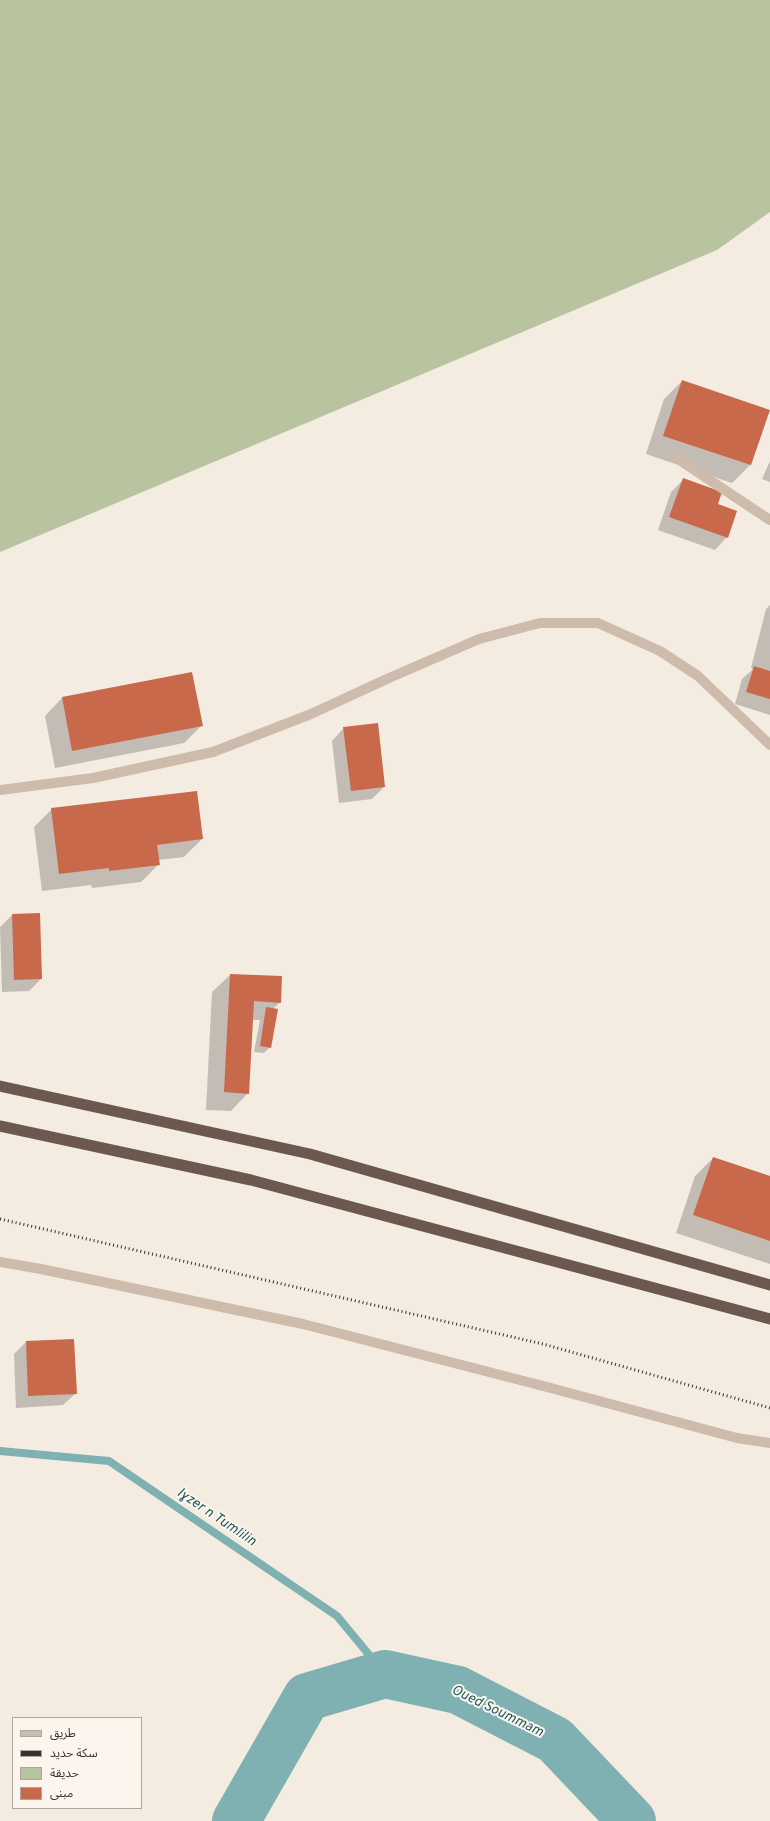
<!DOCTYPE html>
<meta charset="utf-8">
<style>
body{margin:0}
#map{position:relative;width:770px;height:1821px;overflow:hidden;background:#f4ebe1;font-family:Overpass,"Noto Sans Arabic",sans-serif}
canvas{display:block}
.legend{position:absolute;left:12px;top:1717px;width:130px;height:92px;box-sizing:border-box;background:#fbf5ee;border:1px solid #aea6a0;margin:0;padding:5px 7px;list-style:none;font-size:12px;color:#3b302b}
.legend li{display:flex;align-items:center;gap:8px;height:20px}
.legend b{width:20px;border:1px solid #aea6a0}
</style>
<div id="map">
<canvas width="770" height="1821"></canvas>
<ul class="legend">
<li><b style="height:5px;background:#cdbbac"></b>طريق</li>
<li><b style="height:5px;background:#3b302b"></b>سكة حديد</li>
<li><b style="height:11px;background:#b8c4a0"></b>حديقة</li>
<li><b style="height:11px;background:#c8694b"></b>مبنى</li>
</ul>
</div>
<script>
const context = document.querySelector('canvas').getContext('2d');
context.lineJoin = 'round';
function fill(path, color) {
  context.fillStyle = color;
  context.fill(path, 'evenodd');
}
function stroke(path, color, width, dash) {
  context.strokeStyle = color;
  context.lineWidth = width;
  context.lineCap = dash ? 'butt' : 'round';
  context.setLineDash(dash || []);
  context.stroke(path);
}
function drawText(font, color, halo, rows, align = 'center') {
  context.font = font + ' Overpass,sans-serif';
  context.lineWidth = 4;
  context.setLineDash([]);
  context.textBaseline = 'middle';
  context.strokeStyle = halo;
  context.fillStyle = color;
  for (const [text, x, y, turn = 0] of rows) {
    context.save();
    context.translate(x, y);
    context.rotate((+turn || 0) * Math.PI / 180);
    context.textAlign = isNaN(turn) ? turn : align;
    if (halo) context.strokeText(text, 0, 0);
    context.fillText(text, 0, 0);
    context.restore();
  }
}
const green = new Path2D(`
 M0,0H770V212L717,250L0,552Z`);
const shadow = new Path2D(`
 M682,381L769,411L750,465L732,483L646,454L664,399Z
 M770,461V482L762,479Z
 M683,480L716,505L727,537L715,550L658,530L671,492Z
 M770,605V715L735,704L742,679L753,669L751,668L766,609Z
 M62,698L202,725L184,743L55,768L45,716Z
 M344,728L384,787L372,799L339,803L332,741Z
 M52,809L202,839L184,857L158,860L159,864L141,882L92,888L91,885L42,891L34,827Z
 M12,915L41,979L29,991L2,992L0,927Z
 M230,975L280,1002L273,1009L270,1047L264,1053L254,1052L260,1020H252L248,1093L231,1111L206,1110L212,992Z
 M713,1158L770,1177V1264L676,1233L695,1176Z
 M26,1342L76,1393L63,1405L16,1408L14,1354Z`);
const stream = new Path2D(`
 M0,1451L109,1461L337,1616L385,1674`);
const river = new Path2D(`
 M236,1821L307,1697L385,1674L458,1690L555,1740L632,1821`);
const building = new Path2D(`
 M682,380L770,410L751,465L663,436Z
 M683,478L722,492L718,504L737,511L728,538L669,517Z
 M754,666L770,671V699L746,692Z
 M192,672L203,726L72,751L62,697Z
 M378,723L385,787L351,791L343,727Z
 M197,791L203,839L157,845L160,865L109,871V868L59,874L51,808Z
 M40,913L42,979L14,980L12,914Z
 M230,974L282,976L281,1003L254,1001L249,1094L224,1092Z
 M266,1007L278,1009L271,1048L260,1046Z
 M713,1157L770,1176V1241L693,1215Z
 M74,1339L77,1394L28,1396L26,1341Z`);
const service = new Path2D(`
 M0,1262L41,1269L303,1324L547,1387L737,1438L770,1443`);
const minor = new Path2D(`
 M672,455L770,520
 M0,790L93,778L213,752L311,714L389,678L479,639L540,623H598L660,651L698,676L770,745`);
const trunk = new Path2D(`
 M0,1086L310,1154L770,1285
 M0,1126L251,1180L770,1319`);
const rail = new Path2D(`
 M0,1219L543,1344L770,1408`);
const waterNames = [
 ["Iɣzer n Tumlilin",216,1518,34],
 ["Oued Soummam",497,1712,26]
];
fill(green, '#b8c4a0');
fill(shadow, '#0003');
stroke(stream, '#7fb0b2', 8);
stroke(river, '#7fb0b2', 48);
fill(building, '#c8694b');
stroke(service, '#cdbbac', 10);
stroke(minor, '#cdbbac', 10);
stroke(trunk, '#6c584f', 11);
stroke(rail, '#3b302b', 3, [1, 3]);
drawText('italic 14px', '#1f5a5e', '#fbf5ee', waterNames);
</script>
